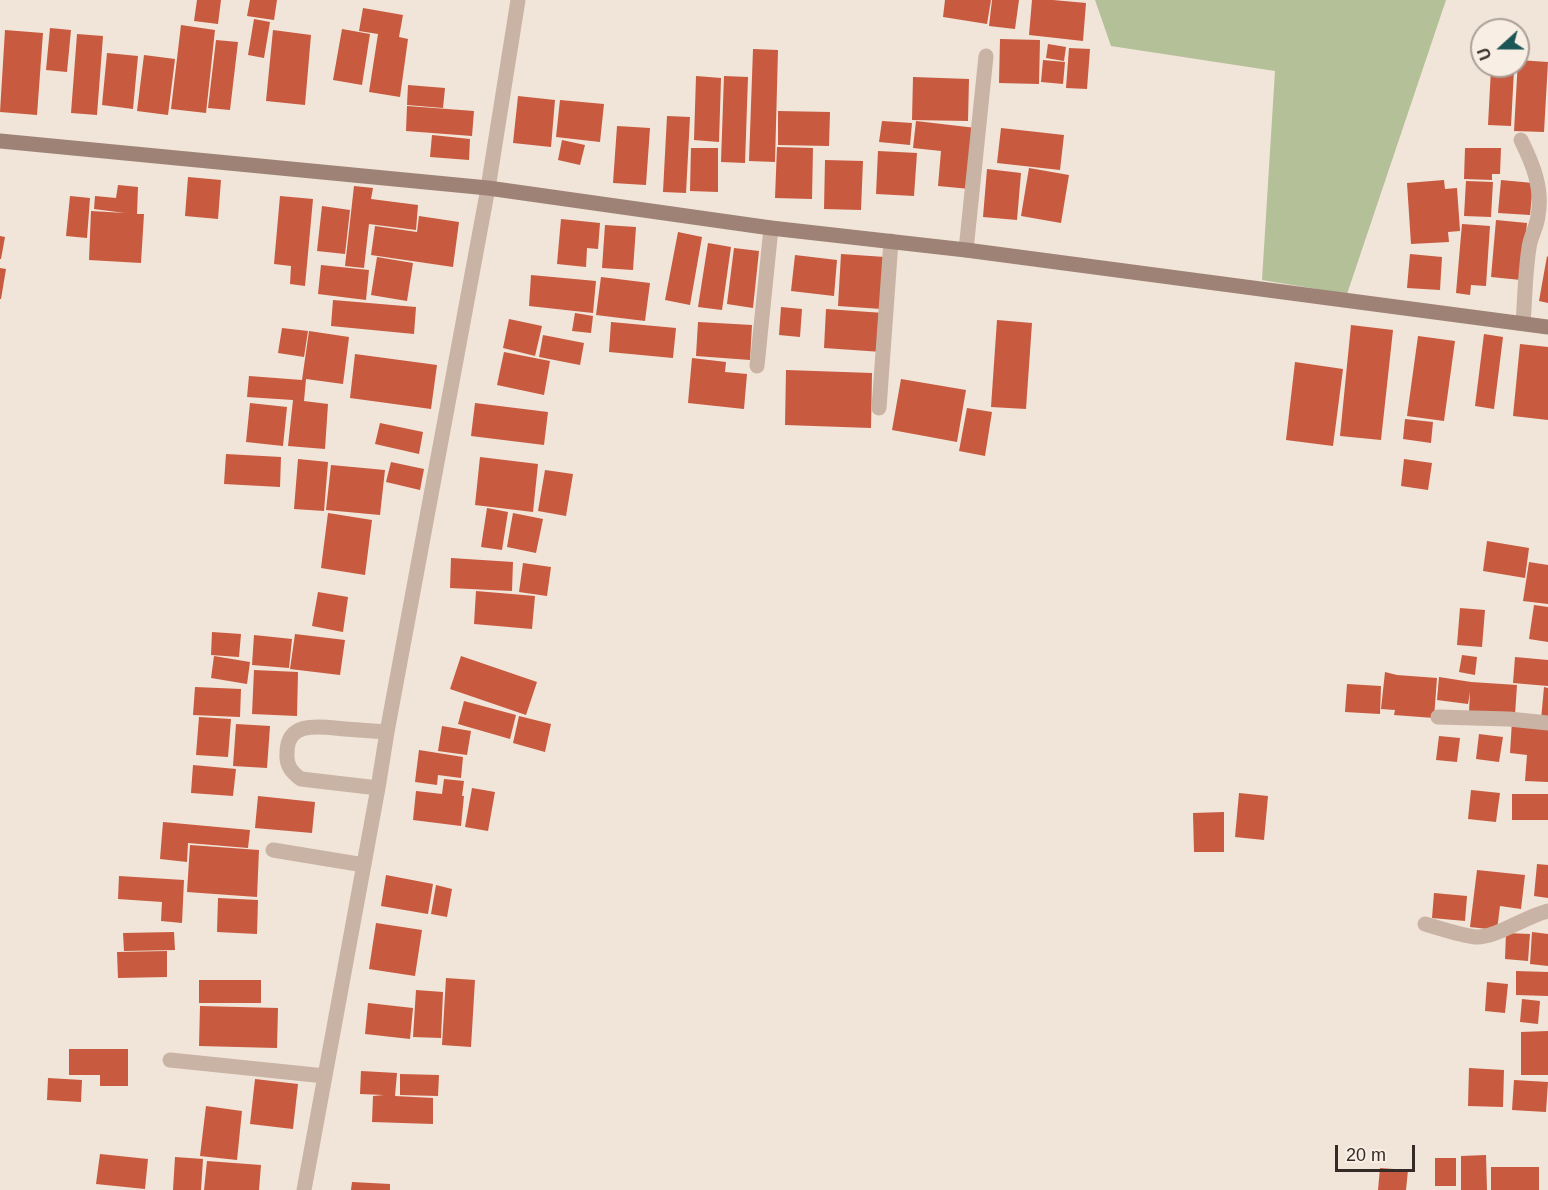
<!DOCTYPE html>
<style>
body{margin:0}
#map{position:relative;width:1548px;height:1190px;overflow:hidden;background:#f1e4d8;font-family:Arial,sans-serif}
canvas{display:block}
.north{position:absolute;left:1470px;top:18px;width:60px;height:60px;box-sizing:border-box;background:#f9eee4;border:2px solid #aaa098;border-radius:50%;rotate:249deg;font-size:16px;font-weight:700;line-height:24px;text-align:center;color:#342a26}
.north::after{content:'';display:block;margin:auto;width:21px;height:27px;background:#1b5556;clip-path:polygon(50% 0,100% 100%,50% 72%,0 100%)}
.scale{position:absolute;left:1335px;top:1145px;width:80px;height:27px;box-sizing:border-box;border:3px solid #342a26;border-top:0;padding-left:8px;font-size:18px;line-height:21px;white-space:nowrap;color:#342a26;-webkit-text-stroke:4px #f9eee4;paint-order:stroke}
</style>
<div id="map">
<canvas width="1548" height="1190"></canvas>
<div class="north">U</div>
<div class="scale">20 m</div>
</div>
<script>
const context = document.querySelector('canvas').getContext('2d');
context.lineJoin = 'round';
function fill(path, color) {
  context.fillStyle = color;
  context.fill(path, 'evenodd');
}
function stroke(path, color, width, dash) {
  context.strokeStyle = color;
  context.lineWidth = width;
  context.lineCap = dash ? 'butt' : 'round';
  context.setLineDash(dash || []);
  context.stroke(path);
}
const green = new Path2D(`
 M1095,0H1446L1347,294L1262,280L1275,71L1111,46Z`);
const building = new Path2D(`
 M197,0H221L218,24L194,21Z
 M250,0H277L274,20L247,16Z
 M945,0H991L987,24L943,17Z
 M992,0H1019L1015,29L989,26Z
 M1032,0H1053L1086,3L1083,41L1029,35Z
 M363,8L403,15L399,37L408,39L400,97L369,92L378,34L359,31Z
 M254,19L270,22L264,58L248,55Z
 M181,25L215,30L206,113L171,109Z
 M50,28L71,30L67,72L46,70Z
 M342,29L370,34L362,85L333,80Z
 M5,30L43,33L37,115L0,112Z
 M273,30L311,35L305,105L266,101Z
 M77,34L103,36L97,115L71,113Z
 M1000,39L1040,40L1039,84L999,83Z
 M216,40L238,42L230,110L208,108Z
 M1048,44L1066,47L1064,61L1046,58Z
 M1069,48L1090,49L1087,89L1066,88Z
 M753,49L778,50L775,162L749,161Z
 M107,53L138,56L133,109L102,105Z
 M144,55L175,59L168,115L137,111Z
 M1043,60L1065,62L1063,84L1041,82Z
 M1518,60L1548,62L1544,132L1514,131Z
 M1491,69L1514,70L1511,126L1488,125Z
 M696,76L721,78L719,142L694,140Z
 M724,76L748,77L745,163L721,162Z
 M913,77L969,79L968,121L912,120Z
 M408,85L445,88L443,108L407,105Z
 M518,96L555,100L551,147L513,143Z
 M560,100L604,104L600,142L556,137Z
 M407,106L474,111L472,136L406,131Z
 M778,111L830,112L829,146L778,145Z
 M667,116L690,117L686,193L663,192Z
 M882,121L912,123L910,145L879,142Z
 M916,121L976,128L970,189L938,186L941,151L913,148Z
 M617,126L650,128L646,185L613,183Z
 M1001,128L1064,135L1060,170L997,163Z
 M432,135L470,139L469,160L430,157Z
 M562,140L585,145L580,165L558,160Z
 M777,147L813,148L812,199L775,198Z
 M691,148H718V192L690,191Z
 M1465,148H1501L1500,174H1492V180L1464,179Z
 M878,151L917,153L914,196L876,194Z
 M825,160L863,161L861,210L824,209Z
 M1029,168L1069,175L1061,223L1021,216Z
 M987,169L1021,173L1017,220L983,217Z
 M188,177L221,180L218,219L185,216Z
 M1444,180L1445,189L1457,188L1460,231L1448,232L1449,242L1411,244L1407,183Z
 M1501,180L1533,183L1530,215L1498,213Z
 M1466,181L1493,182L1491,217L1464,216Z
 M118,185L138,187L137,214H144L141,263L89,260L91,211L125,213L94,209L95,196L116,198Z
 M354,186L373,188L371,199L418,205L416,230L369,224L364,268L345,266Z
 M70,196L90,198L87,238L66,236Z
 M280,196L313,199L305,286L290,284L291,266L274,264Z
 M322,206L350,210L345,254L317,251Z
 M419,216L459,222L453,267L371,255L375,226L417,232Z
 M561,219L600,223L598,249L587,248L586,267L557,264Z
 M1496,220L1527,223L1521,280L1491,277Z
 M1462,224L1490,226L1486,286L1471,285L1470,295L1456,293Z
 M605,225L636,227L633,270L602,268Z
 M678,232L702,237L690,305L665,300Z
 M0,236L5,237L1,259H0Z
 M708,243L731,247L722,310L698,307Z
 M734,248L759,251L753,308L727,304Z
 M841,254L885,257L881,309L838,306Z
 M1410,254L1442,257L1440,290L1407,288Z
 M795,255L837,260L834,296L791,291Z
 M1547,256L1548,257V303L1539,301Z
 M377,257L413,263L407,301L371,295Z
 M321,265L369,270L366,300L318,294Z
 M0,268L6,269L1,299H0Z
 M531,275L596,281L593,313L529,306Z
 M601,277L650,283L645,321L596,315Z
 M333,300L416,307L414,334L331,326Z
 M781,307L802,309L800,337L779,335Z
 M826,309L884,313L882,352L824,348Z
 M575,313L593,316L591,333L572,331Z
 M509,319L542,326L535,356L503,348Z
 M997,320L1032,323L1026,409L991,407Z
 M611,322L676,328L673,358L609,352Z
 M698,322L752,325L750,360L696,356Z
 M1351,325L1393,330L1381,440L1340,436Z
 M282,328L308,331L304,357L278,353Z
 M309,331L349,337L343,384L306,379L304,401L328,404L325,449L288,446L293,400L247,397L249,376L302,380Z
 M1484,334L1503,337L1494,409L1475,406Z
 M543,335L584,343L580,365L539,357Z
 M1418,336L1455,341L1444,421L1407,416Z
 M1520,344L1548,347V420L1513,416Z
 M504,352L550,361L544,395L497,385Z
 M355,354L437,365L431,409L350,398Z
 M692,358L726,362L725,372L747,374L744,409L688,403Z
 M1295,362L1343,369L1333,446L1286,440Z
 M786,370L872,373L871,428L785,425Z
 M901,379L966,390L957,442L892,430Z
 M250,403L287,407L283,446L246,442Z
 M475,403L548,412L544,445L471,436Z
 M967,408L992,412L985,456L959,451Z
 M1405,419L1433,422L1431,443L1403,439Z
 M380,423L423,432L419,454L375,444Z
 M226,454L281,457L280,487L224,484Z
 M480,457L538,464L533,512L475,505Z
 M298,459L328,462L324,511L294,509Z
 M1404,459L1432,463L1428,490L1401,486Z
 M391,462L424,469L420,490L386,482Z
 M331,465L385,470L380,515L326,510Z
 M545,470L573,474L566,516L538,511Z
 M487,508L508,512L502,550L481,547Z
 M328,513L372,520L365,575L321,568Z
 M513,513L543,519L536,553L507,547Z
 M1487,541L1529,548L1525,578L1483,571Z
 M451,558L513,562L512,591L450,588Z
 M1529,562L1548,565V604L1523,601Z
 M523,563L551,567L547,596L519,592Z
 M476,591L535,596L532,629L474,624Z
 M318,592L348,597L343,632L312,626Z
 M1534,605L1548,607V642L1529,639Z
 M1460,608L1485,610L1482,647L1457,645Z
 M212,632L241,634L239,657L211,655Z
 M295,634L345,640L340,675L290,669Z
 M254,635L292,639L289,668L252,665Z
 M1462,655L1477,657L1475,675L1459,672Z
 M214,656L250,662L247,684L211,678Z
 M461,656L537,682L526,715L450,689Z
 M1515,657L1548,660V686L1513,683Z
 M254,670L298,672L297,716L252,714Z
 M1385,672L1397,675L1437,678L1434,718L1394,715L1395,710L1381,709Z
 M1439,677L1471,682L1517,685L1515,715L1469,712L1470,692L1468,704L1437,700Z
 M1347,684L1381,686L1380,714L1345,712Z
 M195,687L241,689L240,717L193,715Z
 M1544,687L1548,688V721L1541,720Z
 M464,701L516,715L510,739L458,724Z
 M519,716L551,724L545,752L513,743Z
 M199,717L231,719L228,757L196,755Z
 M1512,721L1548,729V782L1525,781L1527,755L1510,753Z
 M236,724L270,726L267,768L233,766Z
 M442,726L471,731L467,755L438,751Z
 M1479,734L1503,737L1499,762L1476,759Z
 M1439,736L1460,738L1457,762L1436,760Z
 M419,750L463,757L461,778L438,775L437,785L415,782Z
 M193,765L236,769L233,796L191,793Z
 M444,779L464,781L462,796H464L461,826L413,820L416,791L442,794Z
 M472,788L495,792L488,831L465,827Z
 M1471,790L1500,793L1496,822L1468,819Z
 M1239,793L1268,796L1264,840L1235,837Z
 M1512,794H1548V820H1512Z
 M258,796L315,802L312,833L255,828Z
 M1224,812V852H1194L1193,813Z
 M163,822L250,830L248,848L188,843L187,862L160,859Z
 M190,845L259,850L257,897L187,892Z
 M1537,864L1548,865V898L1534,896Z
 M1477,870L1525,875L1521,909L1500,906L1497,930L1470,927Z
 M386,875L433,884L428,914L381,906Z
 M119,876L184,880L182,923L161,921L162,902L118,899Z
 M436,885L452,889L447,917L431,914Z
 M1434,893L1467,896L1465,921L1432,918Z
 M218,898L258,900L257,934L217,932Z
 M376,923L422,930L415,976L369,969Z
 M174,932L175,950L124,951L123,933Z
 M1532,932L1548,934V966L1530,964Z
 M1506,933L1530,934L1528,961L1505,959Z
 M167,951V977L118,978L117,952Z
 M1516,971L1548,972V996L1516,995Z
 M446,978L475,980L471,1047L442,1045Z
 M199,980H261V1003H199Z
 M1487,982L1508,984L1505,1013L1485,1011Z
 M416,990L443,992L441,1038L413,1037Z
 M1522,999L1540,1001L1538,1024L1520,1022Z
 M368,1003L413,1008L410,1039L365,1034Z
 M200,1006L278,1008L277,1048L199,1046Z
 M1548,1031V1075H1521V1032Z
 M69,1049H128V1086H100V1075H69Z
 M1469,1068L1504,1070L1503,1107L1468,1106Z
 M361,1071L397,1073L395,1096L433,1098V1124L372,1122L373,1096L384,1095L360,1094Z
 M400,1074L439,1075L438,1096L400,1095Z
 M48,1078L82,1080L81,1102L47,1100Z
 M255,1079L298,1084L293,1129L250,1124Z
 M1514,1080L1548,1082L1546,1112L1512,1110Z
 M206,1106L242,1111L237,1160L200,1156Z
 M100,1154L148,1159L145,1189L96,1184Z
 M1486,1155L1487,1190H1461V1156Z
 M175,1157L203,1159L201,1190H173Z
 M1435,1158H1456V1186H1435Z
 M207,1161L261,1165L259,1190H204Z
 M1491,1167H1539V1190H1491Z
 M1380,1168L1408,1170L1406,1190H1378Z
 M352,1182L390,1184V1190H351Z`);
const minor = new Path2D(`
 M1521,140C1533,164 1543,189 1538,216C1537,227 1530,237 1529,248C1525,273 1525,298 1523,323
 M966,250L986,56
 M757,366L771,228
 M879,408L891,241
 M1438,717L1509,719L1548,723
 M378,788L301,779C291,772 286,765 287,753C287,719 323,727 345,729C359,730 373,731 387,732
 M273,850L364,865
 M1425,924C1439,928 1463,936 1476,937C1496,938 1526,916 1548,911
 M170,1060L325,1076
 M304,1190L378,788L387,732L488,188L518,0`);
const secondary = new Path2D(`
 M0,141L488,188L771,228L966,250L1548,327`);
fill(green, '#b4c098');
fill(building, '#c85a3f');
stroke(minor, '#c9b3a4', 15);
stroke(secondary, '#9d8275', 15);
</script>
